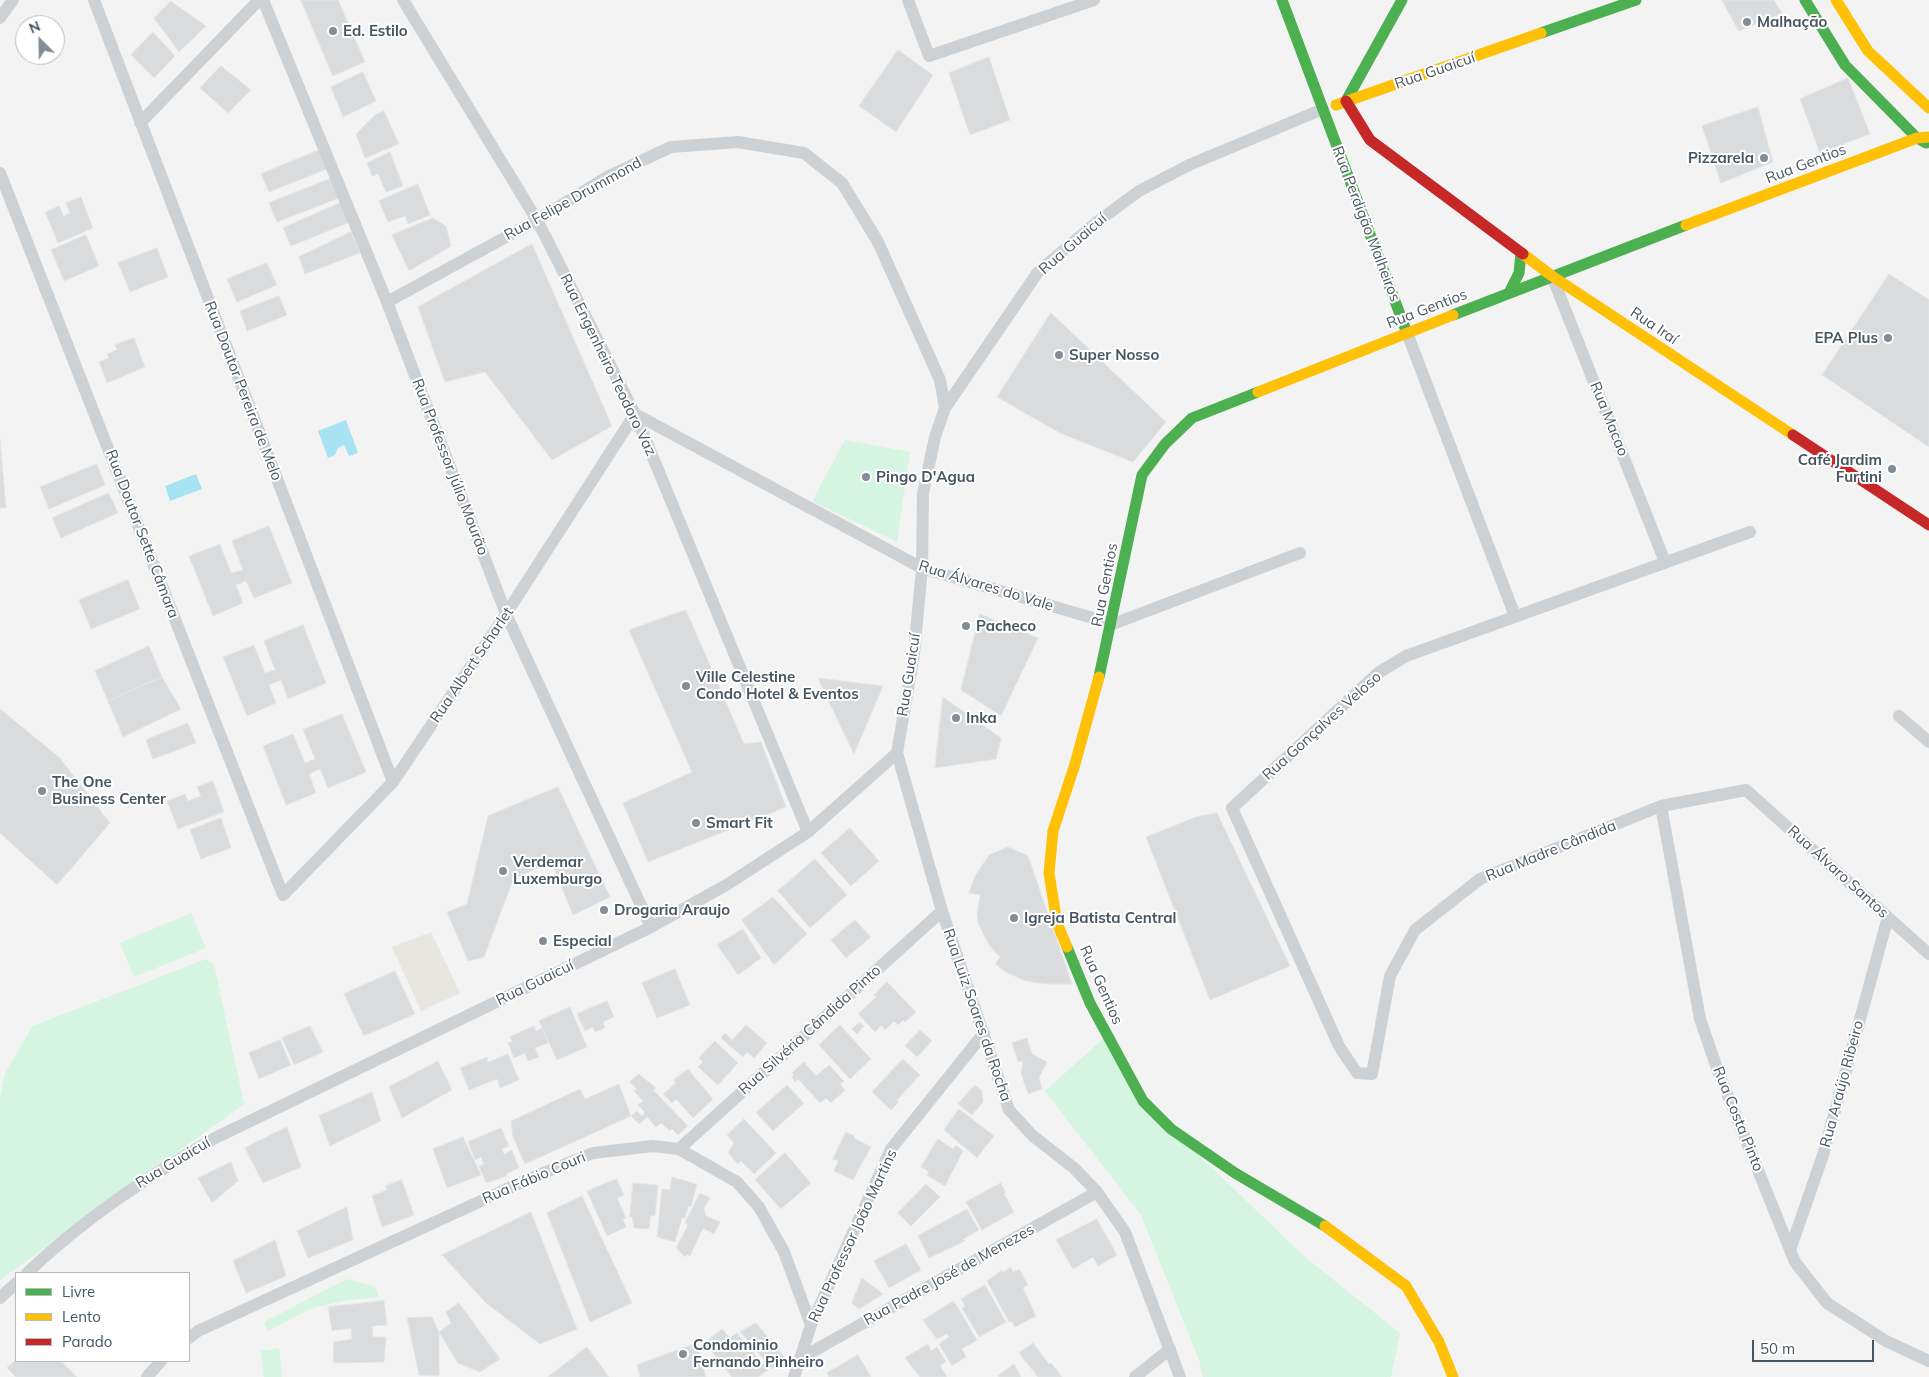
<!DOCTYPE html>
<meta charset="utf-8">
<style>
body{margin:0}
#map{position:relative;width:1929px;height:1377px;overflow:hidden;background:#f3f3f3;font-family:Mulish,sans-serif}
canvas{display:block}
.legend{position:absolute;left:15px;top:1272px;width:175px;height:90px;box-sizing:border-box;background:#fff;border:1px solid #b6bbc0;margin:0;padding:6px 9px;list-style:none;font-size:15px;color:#485562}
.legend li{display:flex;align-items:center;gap:10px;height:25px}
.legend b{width:25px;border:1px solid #b6bbc0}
.north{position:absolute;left:15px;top:15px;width:50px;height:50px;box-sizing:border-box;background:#fff;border:1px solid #b6bbc0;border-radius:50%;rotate:337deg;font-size:14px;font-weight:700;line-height:20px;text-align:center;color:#485562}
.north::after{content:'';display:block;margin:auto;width:18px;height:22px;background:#848c95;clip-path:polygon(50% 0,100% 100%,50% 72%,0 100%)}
.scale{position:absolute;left:1752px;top:1340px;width:122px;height:22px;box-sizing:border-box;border:2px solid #485562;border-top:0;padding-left:6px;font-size:15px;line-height:18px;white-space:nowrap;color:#485562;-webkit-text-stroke:4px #fff;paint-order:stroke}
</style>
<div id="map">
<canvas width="1929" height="1377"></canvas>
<ul class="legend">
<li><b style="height:6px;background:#4caf50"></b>Livre</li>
<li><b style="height:6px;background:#ffc107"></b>Lento</li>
<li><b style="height:6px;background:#c62828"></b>Parado</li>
</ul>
<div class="north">N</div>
<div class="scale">50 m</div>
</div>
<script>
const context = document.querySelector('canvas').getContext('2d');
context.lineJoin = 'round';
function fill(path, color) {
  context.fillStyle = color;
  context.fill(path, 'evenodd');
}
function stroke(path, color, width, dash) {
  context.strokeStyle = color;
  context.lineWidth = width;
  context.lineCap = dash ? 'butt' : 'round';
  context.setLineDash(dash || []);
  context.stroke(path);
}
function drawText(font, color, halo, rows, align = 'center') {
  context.font = font + ' Mulish,sans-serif';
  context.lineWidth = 4;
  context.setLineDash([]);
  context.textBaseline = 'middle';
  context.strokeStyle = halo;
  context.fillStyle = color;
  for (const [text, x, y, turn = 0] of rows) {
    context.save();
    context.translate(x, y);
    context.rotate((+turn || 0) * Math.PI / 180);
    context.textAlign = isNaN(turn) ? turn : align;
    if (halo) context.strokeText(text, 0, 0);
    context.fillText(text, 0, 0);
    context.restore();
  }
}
const commercial = new Path2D(`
 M431,932L460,993L421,1011L392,947Z`);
const green = new Path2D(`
 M845,440L910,452L897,542L812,501Z
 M191,913L206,948L134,977L120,943Z
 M206,959L214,964L244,1104L0,1280V1098L5,1073L33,1026Z
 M1105,1037L1147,1106L1305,1257L1400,1333L1391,1377H1203L1199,1360L1141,1215L1045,1091Z
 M347,1279L375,1286L379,1297L348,1300L312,1308L268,1331L264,1322Z
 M279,1348L282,1377H264L261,1351Z`);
const water = new Path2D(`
 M346,420L358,453L349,456L344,445L338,448L335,455L328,458L318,431Z
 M196,474L202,489L170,501L165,486Z`);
const building = new Path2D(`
 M301,0H338L365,62L333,76Z
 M1722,0H1774L1782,13L1739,31Z
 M171,1L206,26L179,52L154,18Z
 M153,32L175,56L154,78L131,55Z
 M898,50L933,75L896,132L859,106Z
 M989,57L1010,120L970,135L949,73Z
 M221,66L251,90L228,113L200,88Z
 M363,72L376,101L343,117L331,87Z
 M1848,78L1870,134L1820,153L1800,99Z
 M1758,107L1773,162L1721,183L1702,126Z
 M384,111L399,144L365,158L356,134L375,115Z
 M319,150L327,169L269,192L261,174Z
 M390,152L403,186L386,192L378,174L372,176L367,163Z
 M332,178L339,198L277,222L269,203Z
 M418,184L430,215L408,224L405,216L388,222L379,201Z
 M81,197L93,228L58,243L45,212L59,206L64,216L70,213L66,203Z
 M342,202L350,222L291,246L283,228Z
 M433,218L446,226L451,246L409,271L392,235Z
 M351,232L360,253L305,274L299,257Z
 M86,235L99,266L64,281L51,250Z
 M532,244L612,426L552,460L485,372L445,382L418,307Z
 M157,248L168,277L130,292L118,263Z
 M267,263L277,285L237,302L227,279Z
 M1889,274L1929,300V447L1822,375Z
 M279,296L287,315L247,331L240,311Z
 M1051,313L1166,422L1133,462L1060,433L997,397Z
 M134,338L145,367L107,383L99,362L109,358L107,354L117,350L115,345Z
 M0,439L6,508H0Z
 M97,464L105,485L49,509L40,487Z
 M109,493L118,513L61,538L52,518Z
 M269,526L292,583L254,598L246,581L236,585L243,603L213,616L189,556L220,544L231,573L243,570L232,541Z
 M128,580L140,609L91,629L79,600Z
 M686,610L744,744L761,742L786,807L648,862L623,803L692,772L629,630Z
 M980,614L1038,638L1001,716L961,690Z
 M303,625L326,683L288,699L281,680L269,685L276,703L247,716L223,657L254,645L265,673L275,670L264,641Z
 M149,646L162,677L108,701L95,671Z
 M162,677L181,709L123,737L108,701Z
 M818,678L883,686L854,754Z
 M943,697L1001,738L996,759L935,768Z
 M0,709L60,758L110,823L57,885L0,833Z
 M342,714L366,772L328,788L320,769L309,774L316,793L286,805L263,746L293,734L305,763L315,759L303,730Z
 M188,723L196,743L153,759L146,740Z
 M213,781L224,812L178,829L167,801L185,794L188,801L201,796L197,787Z
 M558,787L610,897L573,915L551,861L513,880L484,957L468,961L447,912L467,904L488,816Z
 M1217,813L1290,966L1210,1000L1146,837L1196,817Z
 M221,818L231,848L201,859L190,830Z
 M850,828L879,861L851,886L821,853Z
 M1008,847L1028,856L1072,984H1047L1025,981L1006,972L995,964L1000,957L989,945L978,923L977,914L980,895L969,893L975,876L989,855Z
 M815,859L847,895L810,928L778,891Z
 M773,897L807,934L774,965L742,920Z
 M855,920L871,937L846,958L831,940Z
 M743,929L761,958L738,975L717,945Z
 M675,969L690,1005L657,1018L642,983Z
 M395,971L415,1014L364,1036L344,994Z
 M887,982L916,1012L905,1022L903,1020L898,1025L894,1021L885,1030L881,1025L875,1032L858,1014L876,997L874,995Z
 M607,1001L614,1017L603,1022L605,1028L595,1032L593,1027L585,1031L577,1014Z
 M570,1007L587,1047L557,1060L539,1021Z
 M860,1022L864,1026L857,1034L852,1029Z
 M746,1025L767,1043L754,1058L747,1052L743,1057L721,1038L725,1033L732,1040Z
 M840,1025L871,1059L850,1079L819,1045Z
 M310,1026L323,1052L294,1065L282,1038Z
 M534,1026L536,1031L542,1028L548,1043L535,1048L539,1057L528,1061L525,1053L514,1058L508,1043L512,1041L510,1037Z
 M920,1030L932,1041L917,1057L905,1046Z
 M1027,1038L1032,1054L1047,1062L1039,1077L1042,1089L1028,1094L1021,1073L1023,1061L1018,1062L1012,1043Z
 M280,1040L291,1065L259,1079L249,1053Z
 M715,1041L738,1063L718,1085L698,1067L703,1062L699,1058Z
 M508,1054L519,1080L500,1088L497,1079L469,1090L460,1068L487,1057L488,1062Z
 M903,1059L920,1075L897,1100L899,1102L891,1110L872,1092Z
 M438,1061L452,1090L402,1118L389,1087Z
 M804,1062L816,1076L829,1065L844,1081L840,1084L845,1090L831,1103L826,1098L820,1103L798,1079L795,1082L792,1077L794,1075L792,1073Z
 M688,1069L713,1099L693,1118L676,1099L672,1103L663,1094L676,1083L674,1080Z
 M639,1074L656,1088L653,1090L688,1126L678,1135L672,1129L670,1131L661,1123L656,1127L647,1117L639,1124L631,1116L637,1111L642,1116L645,1112L638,1105L643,1101L634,1091L637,1089L630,1082Z
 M619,1084L631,1116L525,1164L513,1137L511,1121L580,1089L585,1099Z
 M787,1085L804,1103L773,1131L756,1113Z
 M975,1085L982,1091L983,1102L972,1115L958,1104Z
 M372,1092L381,1121L330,1146L319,1116Z
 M959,1109L994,1136L977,1158L944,1130Z
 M744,1119L776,1153L754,1174L741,1161L738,1164L728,1153L734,1143L727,1135Z
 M287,1127L301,1167L263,1183L245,1148Z
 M501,1128L509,1146L502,1149L504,1154L512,1150L519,1168L506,1174L507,1176L486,1183L479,1166L484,1164L481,1157L475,1160L468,1142Z
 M846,1132L855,1136L854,1138L871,1147L853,1180L834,1171L838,1161L833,1159Z
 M463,1137L481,1175L447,1188L433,1149Z
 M938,1139L953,1149L956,1145L963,1151L945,1186L927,1175L929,1172L921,1167Z
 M785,1153L811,1183L781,1209L755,1180Z
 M231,1162L238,1181L212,1203L198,1178Z
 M672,1177L697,1184L691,1206H688L685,1218H682L675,1242L657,1237L662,1189L670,1190Z
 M617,1179L624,1195L617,1198L626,1218L623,1219L626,1227L607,1236L587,1191Z
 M402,1180L414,1215L382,1227L372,1196L387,1190L385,1186Z
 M633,1183L658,1185L655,1216L651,1215L649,1229L634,1228L632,1217H630Z
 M1001,1183L1006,1193L1004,1194L1014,1212L982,1230L966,1202Z
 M926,1184L940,1197L911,1226L898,1213Z
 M700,1193L710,1198L704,1208L706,1216L720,1222L714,1234L703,1228L690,1256L687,1254L685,1257L676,1248L688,1225L685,1223Z
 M582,1196L632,1303L590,1322L547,1213Z
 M347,1207L353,1240L308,1258L297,1231Z
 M967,1209L979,1230L963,1239L965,1241L929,1258L918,1236Z
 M531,1212L577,1329L540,1344L486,1303L442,1255Z
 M1097,1219L1117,1255L1098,1266L1093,1257L1073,1269L1056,1240Z
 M275,1240L286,1276L246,1293L233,1261Z
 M906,1244L921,1270L889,1288L874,1261Z
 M1011,1267L1013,1272L1019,1269L1028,1285L1023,1288L1036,1316L1015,1327L1011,1321L1009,1322L987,1281L1002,1270L1003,1272Z
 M862,1278L883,1294L859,1309L852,1303Z
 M985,1285L1006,1322L979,1337L962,1308L965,1306L961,1299Z
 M384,1301L387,1325L372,1326L373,1337H386L384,1362L333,1363L334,1342L352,1339L351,1328L332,1331L328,1307Z
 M954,1301L977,1340L962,1349L966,1357L952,1366L939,1344L949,1337L947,1334L937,1339L923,1320Z
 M459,1303L500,1359L480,1372L458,1363L439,1332L451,1323L446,1312Z
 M432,1317L439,1332V1376L419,1375L407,1318Z
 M756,1323L786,1359L777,1368L775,1366L772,1369L740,1332Z
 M722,1329L730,1338L737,1333L768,1370L758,1377H732L705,1343Z
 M697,1343L706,1377H640L637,1365Z
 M1033,1343L1049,1364L1051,1363L1062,1377H1038L1019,1353Z
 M928,1344L931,1351L937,1347L946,1362L940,1366L947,1377H920L905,1358Z
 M587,1347L609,1377H548Z
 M858,1355L871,1377H829L827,1373Z
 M16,1360L61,1361L77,1377H16L7,1368Z
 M1014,1364L1021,1377H999L998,1376Z`);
const street = new Path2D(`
 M94,0L393,782
 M263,0L387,302L506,614L651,927
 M403,0L537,220L635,414L808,832
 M908,0L929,56L1094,0
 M0,18L13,0
 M140,123L259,0
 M0,173L283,895L393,782L506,614L635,414
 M1552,276L1665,562
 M387,302L537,220L607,177L671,147L738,142L804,153L842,183L878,242L940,380L945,408
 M1407,333L1515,616
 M635,414L922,568L1113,624L1300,553
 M1750,532L1406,656L1378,673L1232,808L1339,1046L1357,1073L1372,1074L1390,976L1415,930L1480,879L1661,806L1746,790L1929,954
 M1899,716L1929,742
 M897,753L942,911L1009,1110L1033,1136L1074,1168L1097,1192L1125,1232L1180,1377
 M1661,806L1700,1019L1718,1071L1795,1262L1827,1303L1886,1341L1929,1361
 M679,1149L942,911
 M1790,1250L1823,1155L1888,917
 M27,1273C86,1217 143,1180 213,1139L651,927L728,884L808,832L897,753L914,654L922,568L923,493L935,437L945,408L1038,272L1097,222L1139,191L1189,165L1323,109
 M0,1298L16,1283
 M189,1338L198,1331L531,1178L593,1153L653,1146L679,1149L737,1182L759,1207L784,1252L811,1325
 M801,1358L1097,1192
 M147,1377L161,1361
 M794,1377L811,1325L891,1149L984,1033
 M1135,1377L1170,1349`);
const fast = new Path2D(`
 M1282,0L1407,333
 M1805,0L1845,65L1917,138L1926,143
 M1541,33L1636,0
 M1346,101L1402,0
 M1509,293L1519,273L1521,253
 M1453,315L1686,225
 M1099,677L1142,475L1165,444L1192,418L1258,392
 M1067,947L1090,1003L1143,1101L1171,1129L1235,1173L1325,1226`);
const slow = new Path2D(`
 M1836,0L1868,51L1929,108
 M1336,105L1541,33
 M1686,225L1917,138L1929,137
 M1523,254L1552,276L1793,435
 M1258,392L1453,315
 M1067,947L1057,923L1049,873L1053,831L1075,764L1099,677
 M1325,1226L1406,1286L1439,1342L1453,1377`);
const jam = new Path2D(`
 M1346,101L1370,140L1523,254
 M1793,435L1929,525`);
const markers = [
 [1747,22,5,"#848c95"],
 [333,31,5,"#848c95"],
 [1764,158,5,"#848c95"],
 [1888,338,5,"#848c95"],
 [1059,355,5,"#848c95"],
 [1892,469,5,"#848c95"],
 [866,477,5,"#848c95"],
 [966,626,5,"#848c95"],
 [686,686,5,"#848c95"],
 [956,718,5,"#848c95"],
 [42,791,5,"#848c95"],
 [696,823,5,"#848c95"],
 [503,871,5,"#848c95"],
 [604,910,5,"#848c95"],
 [1014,918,5,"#848c95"],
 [543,941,5,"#848c95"],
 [683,1354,5,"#848c95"]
];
const poiNames = [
 ["Malhação",1757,22],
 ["Ed. Estilo",343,31],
 ["Pizzarela",1754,158,"right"],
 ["EPA Plus",1878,338,"right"],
 ["Super Nosso",1069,355],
 ["Café Jardim",1882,460,"right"],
 ["Furtini",1882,477,"right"],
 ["Pingo D'Agua",876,477],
 ["Pacheco",976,626],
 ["Ville Celestine",696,677],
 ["Condo Hotel & Eventos",696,694],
 ["Inka",966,718],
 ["The One",52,782],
 ["Business Center",52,799],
 ["Smart Fit",706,823],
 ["Verdemar",513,862],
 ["Luxemburgo",513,879],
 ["Drogaria Araujo",614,910],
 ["Igreja Batista Central",1024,918],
 ["Especial",553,941],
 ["Condominio",693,1345],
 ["Fernando Pinheiro",693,1362]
];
const streetNames = [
 ["Rua Guaicuí",1435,71,-19],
 ["Rua Gentios",1806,164,-21],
 ["Rua Felipe Drummond",573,199,-29],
 ["Rua Perdigão Malheiros",1366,224,69],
 ["Rua Guaicuí",1073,244,-41],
 ["Rua Gentios",1427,309,-21],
 ["Rua Iraí",1654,326,34],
 ["Rua Engenheiro Teodoro Vaz",608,365,64],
 ["Rua Doutor Pereira de Melo",243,391,69],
 ["Rua Macao",1609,419,68],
 ["Rua Professor Júlio Mourão",450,467,69],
 ["Rua Doutor Sette Câmara",142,534,69],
 ["Rua Gentios",1105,585,-79],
 ["Rua Álvares do Vale",986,586,17],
 ["Rua Albert Scharlet",472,665,-56],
 ["Rua Guaicuí",909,675,-81],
 ["Rua Gonçalves Veloso",1322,726,-42],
 ["Rua Madre Cândida",1551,851,-22],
 ["Rua Álvaro Santos",1838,872,42],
 ["Rua Guaicuí",535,983,-26],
 ["Rua Gentios",1101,985,66],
 ["Rua Luiz Soares da Rocha",977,1015,71],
 ["Rua Silvéria Cândida Pinto",810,1030,-42],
 ["Rua Araújo Ribeiro",1842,1084,-75],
 ["Rua Costa Pinto",1738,1119,68],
 ["Rua Guaicuí",173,1163,-31],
 ["Rua Fábio Couri",534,1178,-23],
 ["Rua Professor João Martins",853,1236,-65],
 ["Rua Padre José de Menezes",949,1275,-29]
];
fill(commercial, '#e7e6e1');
fill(green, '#d6f4e2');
fill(water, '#a8e3f4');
fill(building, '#dadbdd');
stroke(building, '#e4e5e6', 1);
stroke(street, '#ced1d4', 12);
stroke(fast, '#4caf50', 11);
stroke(slow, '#ffc107', 11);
stroke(jam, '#c62828', 11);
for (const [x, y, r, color] of markers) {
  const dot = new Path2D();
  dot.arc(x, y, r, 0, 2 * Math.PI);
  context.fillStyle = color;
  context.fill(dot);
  stroke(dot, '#fff', 2);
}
drawText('bold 15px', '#485562', '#fff', poiNames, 'left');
drawText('15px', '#485562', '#fff', streetNames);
</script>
